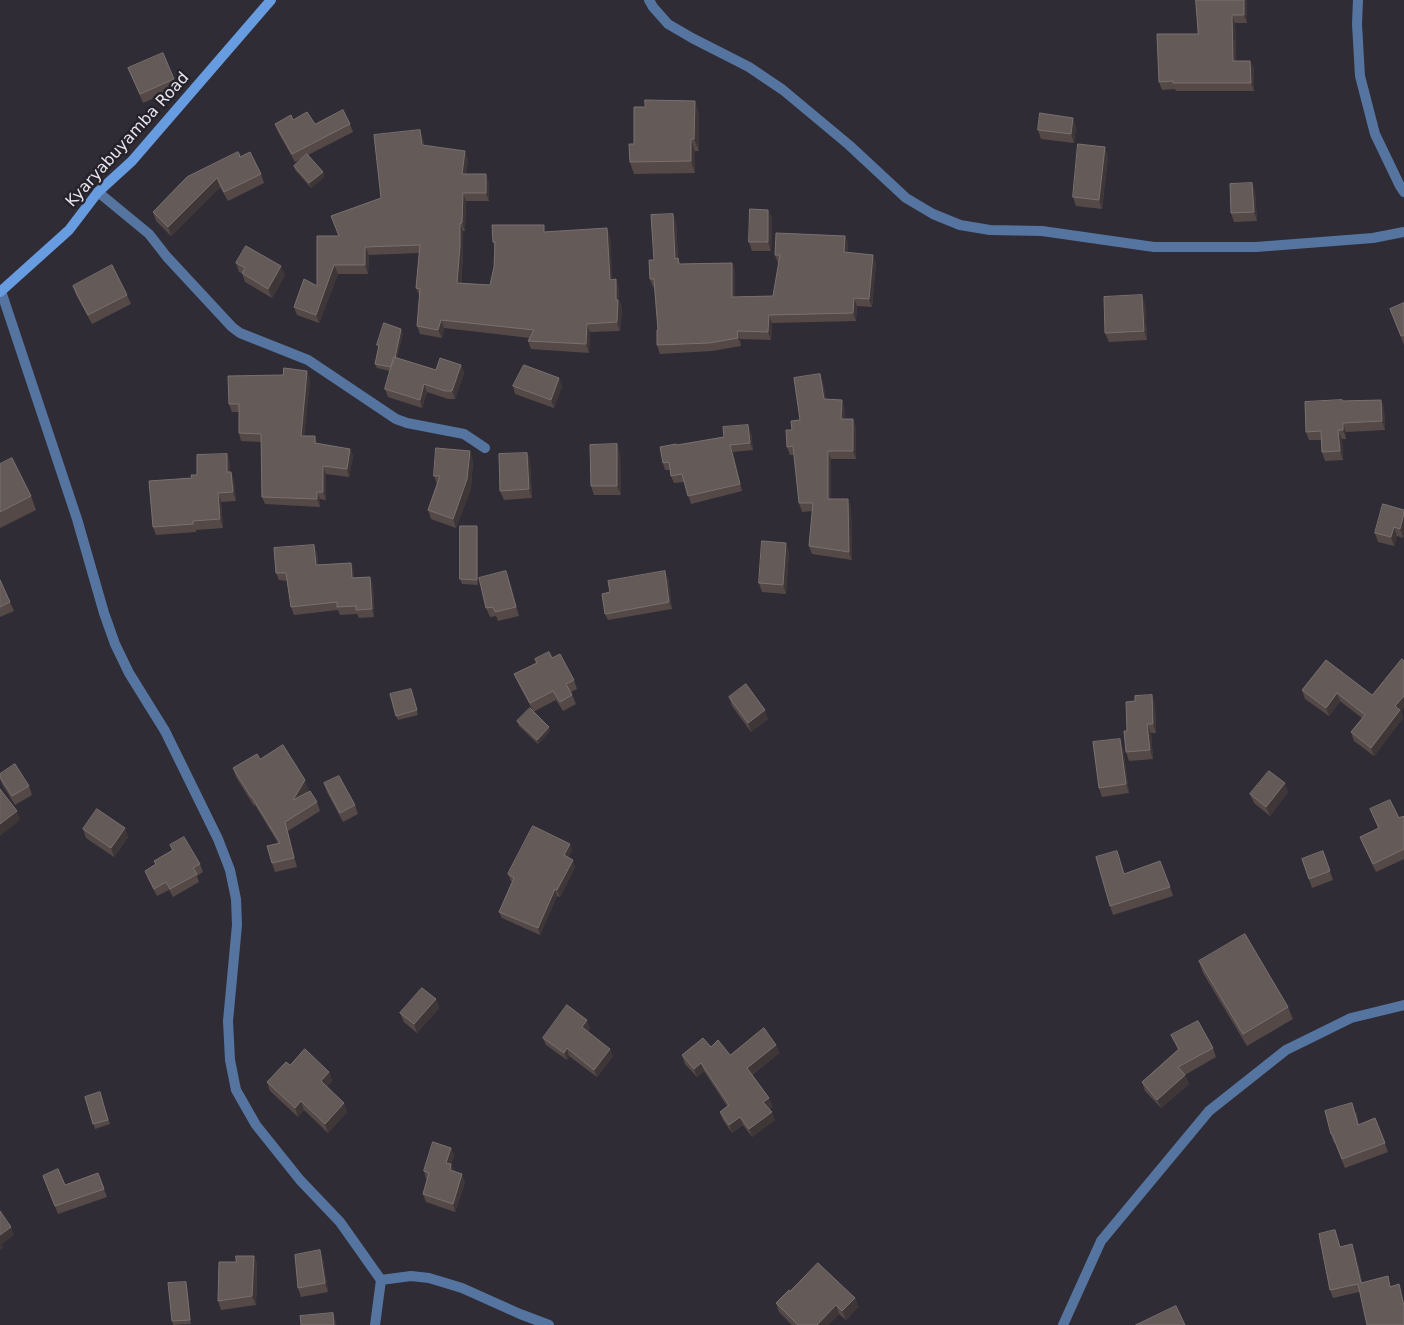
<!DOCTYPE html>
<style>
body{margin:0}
canvas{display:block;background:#2f2c35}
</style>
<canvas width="1404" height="1325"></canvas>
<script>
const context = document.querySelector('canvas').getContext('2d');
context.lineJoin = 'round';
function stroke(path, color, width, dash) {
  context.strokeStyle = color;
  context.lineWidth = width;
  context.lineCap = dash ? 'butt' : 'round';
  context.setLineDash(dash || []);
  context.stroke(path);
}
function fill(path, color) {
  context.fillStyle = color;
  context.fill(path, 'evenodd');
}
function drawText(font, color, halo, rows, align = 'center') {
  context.font = font + ' "DejaVu Sans",sans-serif';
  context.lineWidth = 5;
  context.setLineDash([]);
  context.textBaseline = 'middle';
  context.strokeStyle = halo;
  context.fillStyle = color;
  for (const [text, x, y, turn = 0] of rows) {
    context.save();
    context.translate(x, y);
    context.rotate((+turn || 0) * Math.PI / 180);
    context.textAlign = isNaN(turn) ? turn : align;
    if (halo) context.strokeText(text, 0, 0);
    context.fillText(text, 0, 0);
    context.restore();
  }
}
const street = new Path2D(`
 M649,0L653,7L668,24L692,38L749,67L783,90L849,145L906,198L933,214L960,225L990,230L1042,231L1154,247H1256L1373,238L1404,232
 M1358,0L1357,24L1360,76L1375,134L1400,186L1404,192
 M98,192L149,234L167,257L232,327L240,333L308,360L396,419L407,423L464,434L485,448
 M1,291L77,519L104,613L115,644L129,673L165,731L218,839L230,870L236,899L237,925L228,1021L230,1060L236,1090L256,1125L300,1180L340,1222L381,1280
 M375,1325L381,1280L411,1276L429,1278L462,1288L520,1314L549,1325
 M1063,1325L1101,1241L1209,1111L1286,1050L1351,1018L1404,1005`);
const secondary = new Path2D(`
 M0,292L69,230L98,192L132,161L271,0`);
const wall = new Path2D(`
 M1196,0H1247V23H1235L1236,61H1250L1254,69V91H1176L1175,89L1162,90L1159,82L1198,34Z
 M128,68L174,79L177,88L143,103Z
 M699,113V151H695V173L634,174L630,162L634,144Z
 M293,120L315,124H350L353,132L308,155L323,172L324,177L311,188L295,170L294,166L303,158L295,162L278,132L275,124Z
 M1076,127L1074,143L1041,139L1038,130Z
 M423,138L424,146L468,159L466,174L489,182V201H466L465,231H463V255L461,283L490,285L494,267L495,249L493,242L546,232L610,236L612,280L619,288V301L622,308L620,331L590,332L589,353L531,349L528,341L530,338L444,328L442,338L420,334L417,326L420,297L416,288L419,253L369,255L368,274H338L319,323L297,315L294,307L317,286L339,236L381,198Z
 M240,155L241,157L261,174L264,183L228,201L220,187L171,236L156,221L153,212Z
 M1108,156L1102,209L1076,206L1073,197Z
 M1252,183L1255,192L1257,221L1234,222L1231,213Z
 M768,210L772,219L771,251H752L749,242Z
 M673,214L676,222L678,258L680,264L732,263L735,271V297L773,296L779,263H778L775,255L845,236L848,244L847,252L876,263L872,307L857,306L856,321L772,323L771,340L740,339L741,346L712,351L660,354L657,345L658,330L654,287H653L650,279L654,260Z
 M236,263L285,275L272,298L245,282L242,273L239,272Z
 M73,286L127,295L131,304L92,324L76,295Z
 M1404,303V345L1390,309Z
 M1145,304L1147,340L1109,342L1105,333Z
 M403,333L397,358L436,370L461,365L464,373L455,399H448L427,392L422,408L388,397L385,389L390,371L377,368L375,364L379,349L377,345Z
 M310,379L304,436L318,444L350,449L353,456L349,477L326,474V500L320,499V507L265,504L262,497L261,442L241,441L239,433V412H232L229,404Z
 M823,383L826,400L845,409L844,419H853L856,428V459H831V499L851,507L852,560L812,554L809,546L812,511L802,512L799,503L794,455H790L787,447L792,430L800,420Z
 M513,386H562L554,408L515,394Z
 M1381,400L1384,408L1385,430L1346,432V439H1342L1343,460L1325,461L1322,452L1321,440H1309L1306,432L1342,401Z
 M751,432L753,450L733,452L742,491L691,504L684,482L674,483L671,476L670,470H665L663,463L677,445Z
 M527,453L530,462L532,498L504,500L500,491Z
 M620,453L621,495H594L591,486Z
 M473,460L471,488L456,528L431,519L428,510L437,484L434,476Z
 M230,463V472H231L234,481L236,501L221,502L223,528L196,530V532L156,535L153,527L192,478L197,475Z
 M0,464L31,496L36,510L0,528Z
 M1404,510V534L1403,538L1397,536L1394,546L1378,542L1375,533Z
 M478,530V585L462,584L460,579Z
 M789,552L786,594L762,592L759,583Z
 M317,553L318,565L354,570V578L373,584L374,617L359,618L357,614L340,615L338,610L294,615L291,607L287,581L279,580L276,573Z
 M668,578L672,609L608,620L605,614L610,592Z
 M0,580L10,602L14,611L0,617Z
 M509,580L519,616L498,621L496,616L490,617L486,608Z
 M552,658L574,680L577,689L571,692L576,704L563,711L556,700L533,712L550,731L538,744L519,726L517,721L533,711L518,683L514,674L536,663L535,659Z
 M1404,661V707L1401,711L1403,718L1374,756L1354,741L1351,732L1362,718L1340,701L1329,716L1305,699L1302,690L1372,695Z
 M411,689L418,715L398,720L396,716Z
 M729,697L768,719L751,732L732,706Z
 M1155,704L1156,733H1151L1153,759L1129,761L1126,752L1127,731Z
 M1123,748L1129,793L1102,797L1099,788Z
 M260,759L308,789L306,793L317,802L320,811L288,831L297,867L275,872L272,863L278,843L255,805L254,806L236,777L233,768Z
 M0,774L29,786L32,795L15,805L2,784L0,779Z
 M324,783L355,805L358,814L343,822L327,792Z
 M1288,792L1270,816L1254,803L1250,794Z
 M1370,809L1399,818L1404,817V859L1376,872L1363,845L1360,837L1378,828Z
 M83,829L128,837L114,857L86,838Z
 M170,845L200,864L203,872L197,876L199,882L173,897L169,890L157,896L148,879L145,871L156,865L154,861L172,851Z
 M572,850L568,857L575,867L560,897L557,896L540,935L502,918L499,912L512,882L511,881L508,874Z
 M1117,851L1124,874L1170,887L1173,896L1113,915L1110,906Z
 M1323,851L1333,880L1312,888L1302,859Z
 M1199,961L1288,1007L1293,1019L1247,1046L1203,973Z
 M436,999L439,1008L417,1033L404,1022L400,1013Z
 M590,1028L588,1031L613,1056L597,1077L569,1056L567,1060L546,1045L543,1038Z
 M1171,1035L1213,1048L1216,1057L1185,1075L1189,1084L1161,1108L1145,1091L1142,1082L1178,1050Z
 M776,1045L779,1053L752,1075L769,1098L772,1107L769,1109L775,1120L752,1137L743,1125L732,1133L723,1120L720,1112L727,1106L704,1071L697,1077L685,1064L682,1055L711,1047L730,1055Z
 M290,1065L329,1072L332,1081L327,1086L347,1112L328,1133L304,1110L298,1117L270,1091L267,1082Z
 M100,1092L110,1124L95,1129L85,1097Z
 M1356,1112L1359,1125L1375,1118L1388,1152L1345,1168L1335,1143H1334L1331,1134Z
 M451,1148L454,1156L451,1164L454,1172L465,1182L455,1212L426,1202L423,1194L427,1180L426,1179L424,1171Z
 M98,1173L107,1197L58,1214L43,1176L65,1185Z
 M1335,1230L1340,1247L1355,1252L1362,1282L1390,1284L1391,1286L1402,1292H1359L1333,1298L1330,1290Z
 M254,1256L257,1265L256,1305L221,1310L218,1301L236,1262Z
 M323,1259L328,1292L301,1297L298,1288Z
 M187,1286L191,1324L173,1325L172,1321Z
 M790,1291L855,1298L858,1307L846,1320L839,1314L828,1325H792L779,1312L776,1303Z`);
const shadedWall = new Path2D(`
 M1244,0H1247V23L1244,15Z
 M1232,15L1235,23L1236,69L1233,61Z
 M1250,61L1254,69V91L1251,83Z
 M695,101L699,113V151L694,139Z
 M1073,118L1076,127L1074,143L1071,134Z
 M420,130L423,138L425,154L422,145Z
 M691,139L695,151V173L691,161Z
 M1105,147L1108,156L1102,209L1099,200Z
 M465,151L468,159L465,183L462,174Z
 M323,172L324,177L311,188L309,183Z
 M486,174L489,182V201L486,193Z
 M217,178L220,187L171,236L168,227Z
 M1252,183L1255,192L1257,221L1254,212Z
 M463,193L466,201L465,231L462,223Z
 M768,210L772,219L771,251L768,242Z
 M673,214L676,222L678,267L675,259Z
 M460,223L463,231V255L460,291L457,283Z
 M607,228L610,236L613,288L610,280Z
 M845,236L848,244L847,260L844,252Z
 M365,247L369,255L368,274L365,265Z
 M873,255L876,263L872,307L869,299Z
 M732,263L735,271V305L732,297Z
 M334,265L338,274L319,323L316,315Z
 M281,266L285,275L272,298L268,289Z
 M616,279L619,288V301L622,308L620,331L617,322Z
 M1142,295L1145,304L1147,340L1144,331Z
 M854,298L857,306L856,321L853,313Z
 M769,315L772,323L771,340L768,332Z
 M441,320L444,328L442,338L438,330Z
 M587,324L590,332L589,353L586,344Z
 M401,329L403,333L394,372L392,368Z
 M737,331L740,339L741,346L738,338Z
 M461,365L464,373L455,399L452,391Z
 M307,371L310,379L304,443L301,436Z
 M820,374L823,383L827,408L824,399Z
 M559,378L562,386L554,408L551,400Z
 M424,384L427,392L422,408L420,400Z
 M842,400L845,409L844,428L841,419Z
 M1381,400L1384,408L1385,430L1382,421Z
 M853,419L856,428V459L853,451Z
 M1343,423L1346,432V439L1343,430Z
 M748,425L751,432L753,450L750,443Z
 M1338,430L1342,439L1343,460L1340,451Z
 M315,436L318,444L315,443Z
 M617,444L620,453L621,495L617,486Z
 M730,445L733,452L742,491L740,484Z
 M350,449L353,456L349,477L347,469Z
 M470,451L473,460L471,488L456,528L453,519Z
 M828,451L831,459V507L828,499Z
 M527,453L530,462L532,498L529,489Z
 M227,454L230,463V481L227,472Z
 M323,466L326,474V500L323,492Z
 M231,472L234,481L236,501L233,492Z
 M317,492L320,499V507L317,499Z
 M218,493L221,502L223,528L220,519Z
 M848,499L851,507L852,560L849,552Z
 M1404,513V534L1403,538L1400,529Z
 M477,526L478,530V585L477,580Z
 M1394,527L1397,536L1394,546L1391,537Z
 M786,543L789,552L786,594L783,585Z
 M314,545L317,553L319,572L316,565Z
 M351,563L354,570V586L352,578Z
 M506,571L509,580L519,616L516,607Z
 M665,571L668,578L672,609L669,602Z
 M370,577L373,584L374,617L372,609Z
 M1337,693L1340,701L1329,716L1326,708Z
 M1152,695L1155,704L1156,733L1153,724Z
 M1404,696V707L1401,711L1403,718L1374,756L1371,748L1395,706Z
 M765,710L768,719L751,732L748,723Z
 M1147,724L1151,733L1153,759L1150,750Z
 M549,727L550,731L538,744L537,740Z
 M1120,739L1123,748L1129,793L1126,784Z
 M305,780L308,789L296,808L293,800Z
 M1285,783L1288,792L1270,816L1266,807Z
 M17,811L20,820L0,836V824Z
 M285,822L288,831L297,867L294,858Z
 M125,828L128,837L114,857L111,848Z
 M570,844L572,850L566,862L564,855Z
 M573,860L575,867L560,897L557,890Z
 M555,889L557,896L540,935L538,928Z
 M436,999L439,1008L417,1033L414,1024Z
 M587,1020L590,1028L585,1035L582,1027Z
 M776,1045L779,1053L750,1076L747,1068Z
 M567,1048L569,1056L567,1060L564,1053Z
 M610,1049L613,1056L597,1077L594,1070Z
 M701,1063L704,1071L697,1077L694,1069Z
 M329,1072L332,1081L324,1090L321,1081Z
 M1185,1075L1189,1084L1161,1108L1157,1100Z
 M769,1098L772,1107L766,1110L763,1102Z
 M301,1101L304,1110L298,1117L295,1108Z
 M344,1103L347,1112L328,1133L325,1124Z
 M772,1112L775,1120L752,1137L749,1129Z
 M740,1117L743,1125L732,1133L729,1125Z
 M451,1148L454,1156L449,1171L446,1163Z
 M451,1164L454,1172L450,1170Z
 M462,1174L465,1182L455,1212L453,1204Z
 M11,1227L14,1235L2,1244L3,1248L0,1250V1235Z
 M1352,1244L1355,1252L1363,1290L1361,1283Z
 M320,1250L323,1259L328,1292L325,1283Z
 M254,1256L257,1265L256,1305L252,1296Z
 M186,1282L187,1286L191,1324L190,1320Z
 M1399,1284L1404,1302V1306Z
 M855,1298L858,1307L846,1320L842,1311Z
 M836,1305L839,1314L828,1325H817Z
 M333,1313L337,1325H334Z`);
const building = new Path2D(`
 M1196,0H1244V15H1232L1233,61H1250L1251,83H1173V81L1159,82L1157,34H1198Z
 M163,53L174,79L140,94L128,68Z
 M645,100L695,101L694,139H691V161L630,162L629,144H634V107H645Z
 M343,110L350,124L292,154L275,124L291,115L293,120L307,112L315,124Z
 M1040,113L1073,118L1071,134L1038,130Z
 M420,130L422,145L465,151L462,174H486V193H463L462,223H460V246L457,283L490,285L494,267L495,242H493L492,225H544V232L607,228L610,280L616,279V300H618L617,322L587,324L586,344L528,341L534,330L441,320L438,330L417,326L420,289L416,288L420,245L365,247V265H334L316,315L294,307L304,279L317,286V236H339L331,216L381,198L374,135Z
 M1078,144L1105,147L1099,200L1073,197Z
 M238,152L240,155L239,156L240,157L250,152L261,174L224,192L217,178L168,227L153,212L187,177Z
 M307,154L323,172L309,183L294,166Z
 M1252,183L1254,212L1231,213L1230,184Z
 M750,209L768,210V242H749Z
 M673,214L675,259L678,258L679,264L732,263V297L773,296L780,255H775L776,233L845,236L844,252L873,255L869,299L854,298L853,313L769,315L768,332L737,331L738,338L709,343L657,345V330H658L654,279H650L649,260H654L651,215Z
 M246,246L281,266L268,289L242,273L245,268L236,263Z
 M112,265L127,295L88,315L73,286Z
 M1142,295L1144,331L1105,333L1104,297Z
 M1404,303V335L1401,336L1390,309Z
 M384,323L401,329L395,358L391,367L375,364L379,345H377Z
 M394,357L436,370L440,358L461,365L452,391H445L424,384L420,400L385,389Z
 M524,365L559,378L551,400L513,386Z
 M284,368L307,371L301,436H315V443L350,449L347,469L323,466V492H317V499L262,497L261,434L239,433V404H229L228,376L283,375Z
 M820,374L824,399L842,400L841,419H853V451H828V499H848L849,552L809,546L813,503H799L793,446L787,447L786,430H792L791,421L800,420L794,378Z
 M1342,400V401L1381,400L1382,421L1343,423V430H1338L1340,451L1322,452L1321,431L1306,432L1305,402Z
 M748,425L750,443L730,445L740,484L688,496L682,474L671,476L669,462L663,463L660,447L676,444L677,445L724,437L723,427Z
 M617,444V486H591L590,445Z
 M436,448L470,451L467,479L453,519L428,510L440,476H434Z
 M527,453L529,489L500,491L499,454Z
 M227,454V472H231L233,492L218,493L220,519L193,521V524L153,527L149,481L192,478L191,475H197V455Z
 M12,458L31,496L0,512V464Z
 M1383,504L1404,510V513L1400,529L1394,527L1391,537L1375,533Z
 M460,526H477V580L460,579Z
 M762,541L786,543L783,585L759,583Z
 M314,545L316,565L351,563L352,578L370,577L372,609L356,610V606L337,607V602L291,607L286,573H276L274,548Z
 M506,571L516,607L495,612L493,607L486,608L479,578Z
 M665,571L669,602L605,614L602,594L610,592L608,581Z
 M0,580L10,602L0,607Z
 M549,652L552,658L560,654L574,680L566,684L572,695L560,702L553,691L530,703L514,674L537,663L535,659Z
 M1402,659L1404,661V696L1395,706L1400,710L1371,748L1351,732L1365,715L1337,693L1326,708L1302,690L1326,660L1372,695Z
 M746,684L765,710L748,723L729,697Z
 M411,689L417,710L396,716L390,694Z
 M1152,695L1153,724H1147L1150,750L1126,752L1124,731H1127L1126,702L1135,701V696Z
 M530,708L549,727L537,740L517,721Z
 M1120,739L1126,784L1099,788L1093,742Z
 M283,745L305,780L293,800L310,791L317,802L285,822L294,858L272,863L267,846L280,843L252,797H251L233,768L257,754L260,759Z
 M15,764L29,786L12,796L0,777V774Z
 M1269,771L1285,783L1266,807L1250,794Z
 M339,776L355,805L340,813L324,783Z
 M0,789L17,811L0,824Z
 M1390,800L1399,818L1403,816L1404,817V849L1373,864L1360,837L1379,828L1370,809Z
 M97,809L125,828L111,848L83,829Z
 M533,826L570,844L564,855L573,860L557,890L555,889L538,928L499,912L514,878L508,874Z
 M184,837L200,864L193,868L197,874L170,889L166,882L154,889L145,871L156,864L154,861L173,850L170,845Z
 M1117,851L1124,874L1160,861L1170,887L1110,906L1096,857Z
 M1323,851L1330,871L1309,879L1302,859Z
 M1245,934L1288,1007L1243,1034L1199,961Z
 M422,988L436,999L414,1024L400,1013Z
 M567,1005L587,1020L582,1027L610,1049L594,1070L567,1048L564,1053L543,1038Z
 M1198,1021L1213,1048L1178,1067L1185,1075L1157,1100L1142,1082L1179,1049L1171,1035Z
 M764,1028L776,1045L747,1068L769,1098L763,1102L772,1112L749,1129L740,1117L729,1125L720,1112L729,1105L701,1063L694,1069L682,1055L703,1038L711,1047L718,1040L730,1055Z
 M305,1049L329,1072L321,1081L344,1103L325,1124L301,1101L295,1108L267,1082L286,1062L290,1065Z
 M100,1092L108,1120L93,1124L85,1097Z
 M1352,1103L1358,1125L1375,1118L1385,1143L1342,1159L1332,1134H1331L1325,1111Z
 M433,1142L451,1148L446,1163L451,1164L450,1170L462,1174L453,1204L423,1194L429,1173L424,1171Z
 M58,1169L65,1185L98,1173L104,1189L55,1206L43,1176Z
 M0,1211L11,1227L0,1235Z
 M1335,1230L1340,1247L1352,1244L1361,1283L1388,1276L1390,1287L1399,1284L1404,1306V1325H1367L1358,1284L1330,1290L1319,1234Z
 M320,1250L325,1283L298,1288L295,1255Z
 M236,1256H254L252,1296L218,1301L219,1262H236Z
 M818,1263L855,1298L842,1311L836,1305L817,1325H798L776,1303L789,1290L790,1291Z
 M186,1282L190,1320L172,1321L168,1283Z
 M1176,1306L1185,1325H1136Z
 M333,1313L334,1325H301L300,1316Z`);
const streetNames = [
 ["Kyaryabuyamba Road",128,140,-48]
];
stroke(street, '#5575a0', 10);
stroke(secondary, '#689ce1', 10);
fill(wall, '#544947');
fill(shadedWall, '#3f3638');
fill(building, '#645a58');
stroke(building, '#797070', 1);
drawText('16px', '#e9e7ed', '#25222b', streetNames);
</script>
